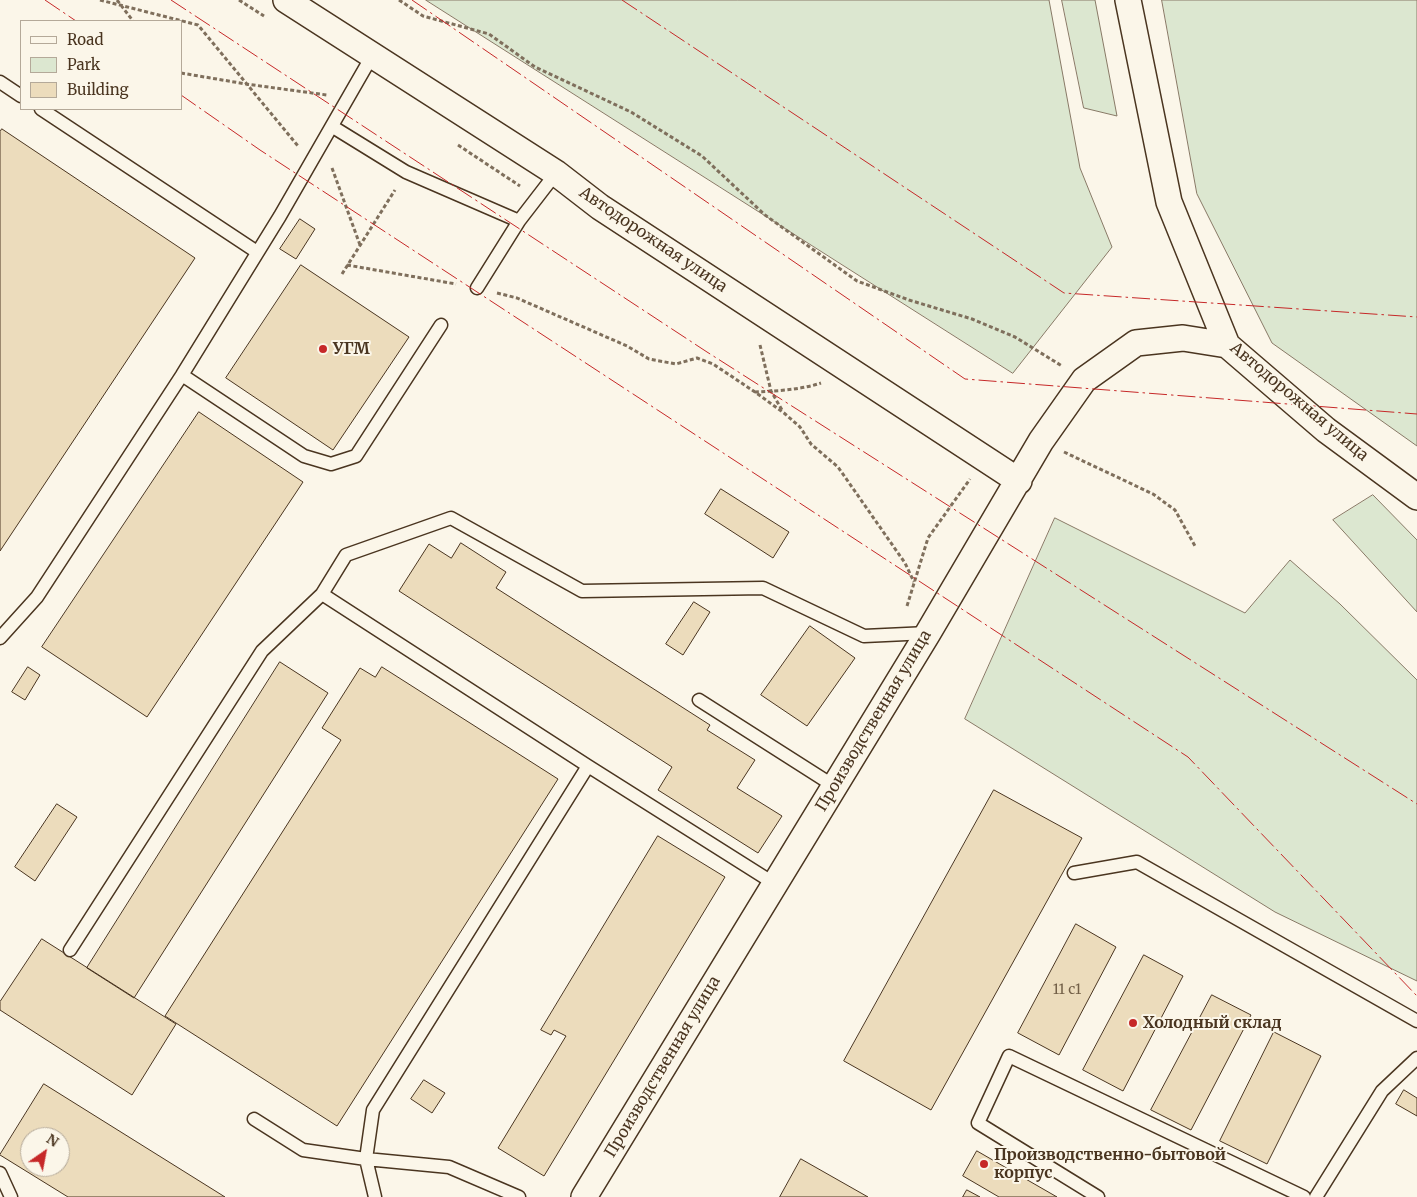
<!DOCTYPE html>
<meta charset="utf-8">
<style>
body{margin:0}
#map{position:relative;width:1417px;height:1197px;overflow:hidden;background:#fbf6e9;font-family:Merriweather,serif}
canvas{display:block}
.legend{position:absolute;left:20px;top:20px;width:162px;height:90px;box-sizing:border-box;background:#fbf6e9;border:1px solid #b4a999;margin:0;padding:6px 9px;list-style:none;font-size:15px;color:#4a3520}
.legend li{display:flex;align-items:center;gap:10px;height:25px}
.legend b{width:25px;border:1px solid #b4a999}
.north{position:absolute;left:20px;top:1127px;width:50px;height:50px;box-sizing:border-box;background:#fbf6e9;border:1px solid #b4a999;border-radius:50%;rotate:33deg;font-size:14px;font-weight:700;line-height:20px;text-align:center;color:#4a3520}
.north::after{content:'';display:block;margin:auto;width:18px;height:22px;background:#c62828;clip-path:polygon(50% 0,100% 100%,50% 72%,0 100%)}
</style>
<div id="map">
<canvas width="1417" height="1197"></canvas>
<ul class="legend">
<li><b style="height:6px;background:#fbf6e9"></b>Road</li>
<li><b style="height:14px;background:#dce7d0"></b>Park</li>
<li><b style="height:14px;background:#ecdcbc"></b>Building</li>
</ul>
<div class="north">N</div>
</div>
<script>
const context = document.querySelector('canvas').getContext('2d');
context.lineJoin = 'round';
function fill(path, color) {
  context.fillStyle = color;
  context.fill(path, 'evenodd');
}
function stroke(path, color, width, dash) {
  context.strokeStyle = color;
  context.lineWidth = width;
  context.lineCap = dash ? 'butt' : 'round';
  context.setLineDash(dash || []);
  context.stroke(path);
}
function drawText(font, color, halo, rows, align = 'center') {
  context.font = font + ' Merriweather,serif';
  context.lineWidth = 4;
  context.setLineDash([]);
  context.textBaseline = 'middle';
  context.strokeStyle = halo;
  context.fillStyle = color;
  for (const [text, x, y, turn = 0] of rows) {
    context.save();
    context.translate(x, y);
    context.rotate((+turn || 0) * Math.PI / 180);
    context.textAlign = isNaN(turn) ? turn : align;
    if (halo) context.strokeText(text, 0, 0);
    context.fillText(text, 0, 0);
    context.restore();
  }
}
const green = new Path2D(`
 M426,0H1049L1080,168L1112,247L1013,373Z
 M1062,0H1095L1117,116L1084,108Z
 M1162,0H1417V446L1272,343L1197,194Z
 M1373,495L1417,540V612L1333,520Z
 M1055,518L1245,613L1290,560L1340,604L1417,680V981L1275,912L965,719Z`);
const building = new Path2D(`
 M2,129L195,258L0,551V132Z
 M300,219L315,229L296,259L280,249Z
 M301,265L409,337L333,450L226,378Z
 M199,412L303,482L147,717L42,647Z
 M721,489L789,532L773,558L705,514Z
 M461,543L506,572L496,588L710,725L707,730L755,760L737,788L782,816L758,853L658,790L672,767L399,591L429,544L451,558Z
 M694,602L710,612L683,655L666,644Z
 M810,626L855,658L807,726L761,695Z
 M280,662L328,693L134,998L87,968Z
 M28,667L40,675L25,700L12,692Z
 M382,667L558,779L337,1126L165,1016L341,740L322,728L360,668L375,677Z
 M994,790L1082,838L931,1110L844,1061Z
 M57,804L77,817L35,881L15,867Z
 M658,836L725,877L544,1176L498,1148L566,1036L554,1030L551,1035L541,1030Z
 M1076,924L1116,947L1059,1055L1018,1033Z
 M42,939L176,1024L132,1095L0,1010V1002Z
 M1144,955L1183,976L1123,1091L1083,1070Z
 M1212,995L1251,1015L1191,1130L1151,1110Z
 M1274,1032L1321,1056L1267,1164L1220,1141Z
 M424,1080L445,1093L432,1113L411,1099Z
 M44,1084L225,1197H68L0,1155ZM30,1137H60V1167H30Z
 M1404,1090L1417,1098V1116L1396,1104Z
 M977,1151L1057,1197H999L963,1176Z
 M801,1159L868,1197H780Z
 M967,1190L980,1197H963Z`);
const path = new Path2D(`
 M100,0L198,25L298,146
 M117,0L133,21
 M239,0L264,16
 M399,0L423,16L489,34L535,67L631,112L702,156L765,215L857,281L909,300L972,319L1015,337L1062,366
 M181,73L246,84L327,95
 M458,145L520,186
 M332,168L360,245
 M347,265L456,284
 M342,274L395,190
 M497,293L517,298L627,346L649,359L676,364L697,358L713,364L755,392L784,413L800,427L811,444L838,467L905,563L914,582
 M760,345L771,391L782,410
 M755,392C776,391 800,390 821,383
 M1064,452L1153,494L1175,510L1195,546
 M907,606L928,538L970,479`);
const lane = new Path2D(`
 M0,82L21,96
 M41,109L257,252
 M333,127L406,172L519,221
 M477,288L519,221L556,173
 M182,375L304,456L331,464L356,456L441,325
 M0,638L37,597L182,375L280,216L372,56
 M699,700L834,786
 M1074,873L1137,862L1417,1021
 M775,884L588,766L322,594L346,555L451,518L582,591L763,588L864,636L928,633
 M70,950L262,651L322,594
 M254,1119L303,1150L366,1159L449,1167L519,1197
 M0,1173L11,1197
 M375,1197L366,1159L373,1110L588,766
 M1098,1197L978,1123L1009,1056L1304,1197
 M1316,1197L1382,1091L1417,1058`);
const street = new Path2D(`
 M286,0L556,173L600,207L1019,481
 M1128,0L1169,202L1227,345L1326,430L1417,497
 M584,1197L928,633L1041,441L1084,380L1136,343L1183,338L1227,345`);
const power = new Path2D(`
 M45,0L76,21
 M171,0L707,352L1417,804
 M412,0L965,379L1417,414
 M622,0L1064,293L1417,317
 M181,95L260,150L1188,757L1417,996`);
const markers = [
 [323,349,5,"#c62828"],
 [1133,1023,5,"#c62828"],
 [984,1164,5,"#c62828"]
];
const numberNames = [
 ["11 с1",1067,990]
];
const streetNames = [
 ["Автодорожная улица",653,240,34],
 ["Автодорожная улица",1299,402,40],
 ["Производственная улица",874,721,-59],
 ["Производственная улица",663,1067,-59]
];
const poiNames = [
 ["УГМ",333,349],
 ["Холодный склад",1143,1023],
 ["Производственно-бытовой",994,1155],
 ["корпус",994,1173]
];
fill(green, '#dce7d0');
stroke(green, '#887966', 1);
fill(building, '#ecdcbc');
stroke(building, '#4a3520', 1);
stroke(lane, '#4a3520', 15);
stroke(street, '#4a3520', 28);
stroke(path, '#7f6f5c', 3, [4, 2.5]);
stroke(lane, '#fbf6e9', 12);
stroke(street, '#fbf6e9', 25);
stroke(power, '#c62828', 1, [18, 4, 2.5, 4]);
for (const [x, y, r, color] of markers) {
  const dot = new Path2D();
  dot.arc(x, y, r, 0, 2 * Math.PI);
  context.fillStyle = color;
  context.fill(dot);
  stroke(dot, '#fbf6e9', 2);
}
drawText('14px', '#725f47', null, numberNames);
drawText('16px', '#4a3520', '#fbf6e9', streetNames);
drawText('bold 16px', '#4a3520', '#fbf6e9', poiNames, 'left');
</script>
